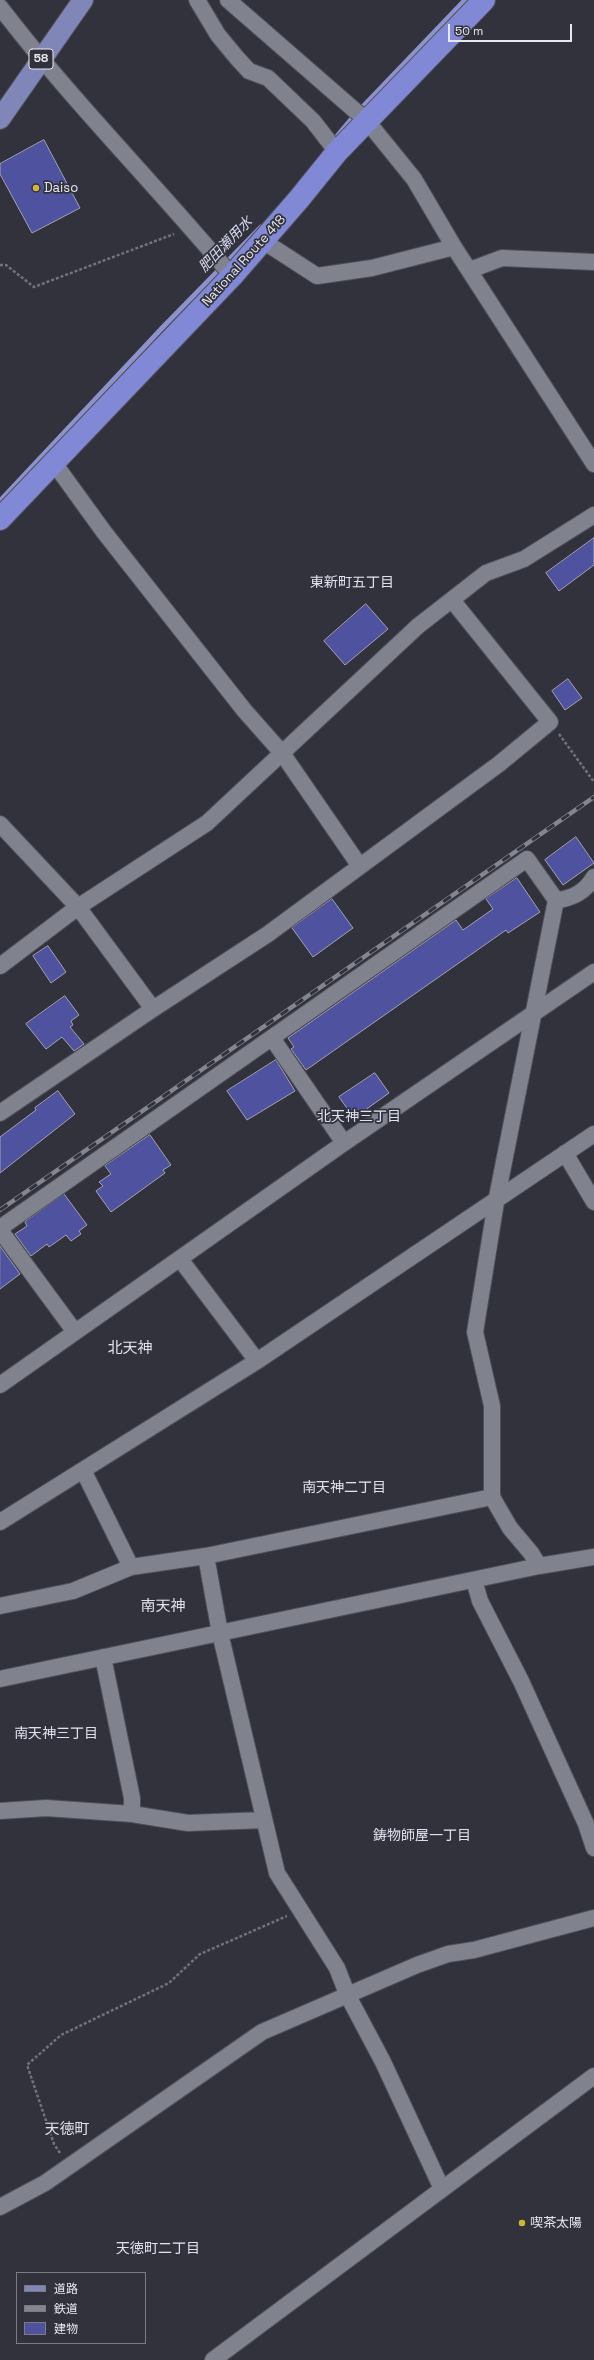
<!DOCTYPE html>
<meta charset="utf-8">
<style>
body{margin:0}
#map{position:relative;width:594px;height:2360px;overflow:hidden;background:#31323c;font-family:"Space Grotesk","Noto Sans JP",sans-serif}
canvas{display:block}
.legend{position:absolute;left:16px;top:2272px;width:130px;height:72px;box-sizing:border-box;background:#31323c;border:1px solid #7a7b84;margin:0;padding:5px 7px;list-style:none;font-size:12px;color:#e7e8ef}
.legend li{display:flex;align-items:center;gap:8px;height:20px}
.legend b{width:20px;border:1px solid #7a7b84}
.scale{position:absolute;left:448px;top:24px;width:124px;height:18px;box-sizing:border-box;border:2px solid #e7e8ef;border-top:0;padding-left:5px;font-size:12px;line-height:14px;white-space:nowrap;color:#e7e8ef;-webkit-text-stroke:3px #31323c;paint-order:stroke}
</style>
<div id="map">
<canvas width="594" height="2360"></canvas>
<ul class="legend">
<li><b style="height:5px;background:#8186b8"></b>道路</li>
<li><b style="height:5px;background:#84858e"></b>鉄道</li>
<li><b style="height:11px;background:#4f529f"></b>建物</li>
</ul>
<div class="scale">50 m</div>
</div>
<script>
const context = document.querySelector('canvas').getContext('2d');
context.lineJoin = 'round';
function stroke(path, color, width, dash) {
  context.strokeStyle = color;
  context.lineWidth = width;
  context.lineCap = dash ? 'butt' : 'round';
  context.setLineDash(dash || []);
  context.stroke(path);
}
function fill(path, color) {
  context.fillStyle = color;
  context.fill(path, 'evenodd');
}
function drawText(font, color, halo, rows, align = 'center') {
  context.font = font + ' "Space Grotesk","Noto Sans JP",sans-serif';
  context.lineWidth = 3.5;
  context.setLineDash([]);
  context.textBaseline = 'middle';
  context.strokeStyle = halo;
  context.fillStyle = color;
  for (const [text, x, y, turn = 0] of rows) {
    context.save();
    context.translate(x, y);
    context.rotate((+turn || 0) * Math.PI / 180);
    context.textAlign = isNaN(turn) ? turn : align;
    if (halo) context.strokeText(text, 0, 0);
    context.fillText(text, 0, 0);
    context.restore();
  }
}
const stream = new Path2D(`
 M333,141L353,117L465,0
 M0,501L164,326L261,227`);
const building = new Path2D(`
 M44,140L80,208L32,233L0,174V164Z
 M594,538V565L559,591L546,573Z
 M366,604L388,629L345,665L324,641Z
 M568,679L582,698L565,710L552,691Z
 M576,837L594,863L563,885L545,860Z
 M517,878L540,912L508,933L506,930L306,1070L291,1049L294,1047L288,1038L456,920L463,930L493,909L486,899Z
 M332,899L353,928L313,957L292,928Z
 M48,946L66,972L51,983L33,956Z
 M65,996L79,1015L71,1021L73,1025L70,1027L84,1044L74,1051L62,1037L46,1049L26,1024Z
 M276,1060L295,1091L247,1120L227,1091Z
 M375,1073L389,1093L354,1118L339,1097Z
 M58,1091L75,1114L0,1173V1137L36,1110L35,1108Z
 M150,1135L171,1165L163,1170L165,1173L111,1212L96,1191L103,1186L99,1182L111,1174L105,1166Z
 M64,1194L87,1225L79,1231L81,1234L71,1241L66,1235L49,1247L47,1244L31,1256L15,1234L27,1226L25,1222Z
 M0,1246L20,1274L0,1289Z`);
const path = new Path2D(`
 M0,265H6L34,287L174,234
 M559,734L594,782
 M60,2153L54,2144L27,2065L61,2035L169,1983L200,1954L287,1916`);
const minor = new Path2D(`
 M197,0L218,35L237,58L249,71L268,78L313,121L337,152
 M228,0L367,121L414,179L454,247L594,464
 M0,7C72,101 156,185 232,276
 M263,241L317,276L372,268L454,247
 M470,270L502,258L594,262
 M54,463L104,532L244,710L282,753L359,865
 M0,824L78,907L153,1009
 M556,900C572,899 586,891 594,877
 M0,966L78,907L207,823L418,626L486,573L524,559L594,515
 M272,1038L344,1143
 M0,1113L153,1009L268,934L499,764L550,722L452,600
 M565,1153L594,1202
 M0,1228L527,859L556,900L496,1202L475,1332L492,1406V1497L510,1528L531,1553L539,1566
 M0,1230L75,1332
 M180,1259L257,1361
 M0,1385L344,1143L594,972
 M83,1470L131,1567L206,1556L492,1497
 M0,1522L257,1361L594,1134
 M206,1556L220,1633L277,1873L337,1968L348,1996L383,2062L442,2189
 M474,1580L480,1601L521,1681L586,1824L594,1848
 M0,1606L73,1591L131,1567
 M103,1657L132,1798V1814
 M0,1679L539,1566L594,1557
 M0,1811L46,1808L132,1814L188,1823L264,1820
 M0,2207L45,2183L262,2032L417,1965L448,1954L474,1950L594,1918
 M213,2360L594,2076`);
const major = new Path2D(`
 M0,119L83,0`);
const highway = new Path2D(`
 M0,519L232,276L299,199L337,152L484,0`);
const rail = new Path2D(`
 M0,1210L594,797`);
const markers = [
 [36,188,4,"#cfb837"],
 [522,2223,4,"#cfb837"]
];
const shields = [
 [41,59,24]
];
const shieldNames = [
 ["58",41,59]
];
const poiNames = [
 ["Daiso",44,188],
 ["喫茶太陽",530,2223]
];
const streetNames = [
 ["National Route 418",244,261,-48]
];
const waterNames = [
 ["肥田瀬用水",226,245,-46]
];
const neighbourhoodNames = [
 ["東新町五丁目",352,583],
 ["北天神三丁目",359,1117],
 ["南天神二丁目",344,1488],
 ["南天神三丁目",56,1734],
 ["鋳物師屋一丁目",422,1836],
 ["天徳町二丁目",158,2249]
];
const quarterNames = [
 ["北天神",130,1349],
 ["南天神",163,1607],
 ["天徳町",67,2130]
];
stroke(stream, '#8d92cc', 5);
fill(building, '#4f529f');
stroke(building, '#a2a3af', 1);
stroke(minor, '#4f5058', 18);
stroke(major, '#4f5058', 22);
stroke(highway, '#4f5058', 24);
stroke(path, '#71727b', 2.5, [3, 2]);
stroke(minor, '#80828d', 16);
stroke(major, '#8186b8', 20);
stroke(highway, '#8188d5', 22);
stroke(rail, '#84858e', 4.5);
stroke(rail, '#31323c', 3, [9]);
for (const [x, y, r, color] of markers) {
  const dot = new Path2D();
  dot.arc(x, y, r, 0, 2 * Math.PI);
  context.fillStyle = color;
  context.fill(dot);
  stroke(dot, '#31323c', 1.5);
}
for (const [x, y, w] of shields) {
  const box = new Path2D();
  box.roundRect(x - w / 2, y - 10, w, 20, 3);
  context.fillStyle = '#31323c';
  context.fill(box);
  stroke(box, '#e7e8ef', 1);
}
drawText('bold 12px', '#e7e8ef', null, shieldNames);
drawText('13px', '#e7e8ef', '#31323c', poiNames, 'left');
drawText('13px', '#e7e8ef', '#31323c', streetNames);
drawText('italic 14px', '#d6d9f0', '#31323c', waterNames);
drawText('14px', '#dfe1ee', '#31323c', neighbourhoodNames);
drawText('15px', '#dfe1ee', '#31323c', quarterNames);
</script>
